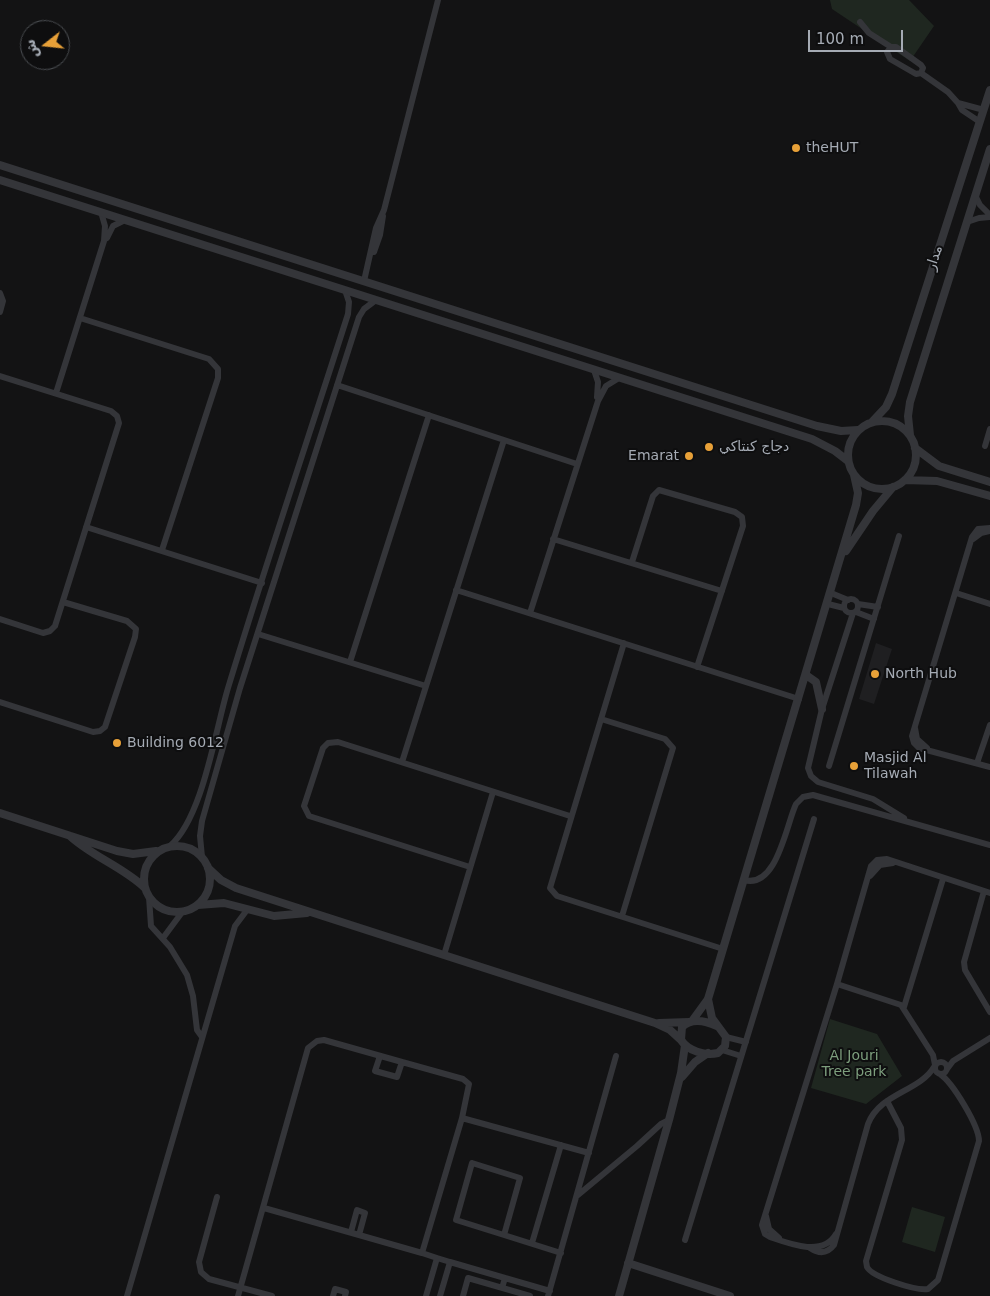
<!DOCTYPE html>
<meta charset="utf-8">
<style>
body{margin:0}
#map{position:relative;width:990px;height:1296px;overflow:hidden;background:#131314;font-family:"DejaVu Sans",Cairo,sans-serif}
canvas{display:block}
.north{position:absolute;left:20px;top:20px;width:50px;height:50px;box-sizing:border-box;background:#0e0e0f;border:1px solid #4a4d51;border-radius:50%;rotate:254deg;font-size:14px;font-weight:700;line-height:20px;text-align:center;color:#a5abb4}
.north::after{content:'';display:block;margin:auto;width:18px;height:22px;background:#e7a038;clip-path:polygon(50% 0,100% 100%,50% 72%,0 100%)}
.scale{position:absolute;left:808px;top:30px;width:95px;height:22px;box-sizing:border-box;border:2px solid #a5abb4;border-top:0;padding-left:6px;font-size:15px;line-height:18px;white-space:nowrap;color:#a5abb4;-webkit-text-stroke:4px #0e0e0f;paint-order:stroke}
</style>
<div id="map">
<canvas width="990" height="1296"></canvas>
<div class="north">ش</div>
<div class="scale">100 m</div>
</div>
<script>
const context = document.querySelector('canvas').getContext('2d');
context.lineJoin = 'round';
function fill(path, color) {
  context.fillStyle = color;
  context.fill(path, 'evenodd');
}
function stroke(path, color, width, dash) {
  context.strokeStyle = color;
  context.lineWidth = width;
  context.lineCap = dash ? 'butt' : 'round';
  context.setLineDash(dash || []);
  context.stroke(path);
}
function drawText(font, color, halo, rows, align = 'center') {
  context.font = font + ' "DejaVu Sans",Cairo,sans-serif';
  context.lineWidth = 4;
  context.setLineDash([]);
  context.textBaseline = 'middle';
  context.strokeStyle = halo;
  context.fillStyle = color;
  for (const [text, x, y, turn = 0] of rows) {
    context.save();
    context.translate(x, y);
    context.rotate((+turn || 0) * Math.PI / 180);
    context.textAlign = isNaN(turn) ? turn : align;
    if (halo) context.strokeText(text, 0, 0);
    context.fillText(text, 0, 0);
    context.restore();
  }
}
const built = new Path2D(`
 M876,643L892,649L874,704L859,699Z`);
const green = new Path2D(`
 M830,0H909L934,26L910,61L832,9Z
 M830,1019L877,1034L902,1076L866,1104L811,1088Z
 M912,1207L945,1217L935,1252L902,1242Z`);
const minor = new Path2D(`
 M860,22L869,33L891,47
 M891,47H896L921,65L923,68L921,73L916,74L890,59L887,52Z
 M921,73L948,92L958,103L962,110L980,122
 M958,103L984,110
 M975,195L980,205L990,215
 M967,222L979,218L990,217
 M107,238L113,226L125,220
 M374,252L380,235L383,216
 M364,281L376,228L384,210L438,0
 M0,293L3,301L0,312
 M80,318L209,359L218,369V378L162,550
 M594,370L598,382L597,397
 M0,376L111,411L117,416L119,423L55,626L50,631L43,633L0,619
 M337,385L577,464
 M56,393L104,241L105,226L101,212
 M985,446L990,429
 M86,527L262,583
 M990,528L978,529L972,537L912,736L914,743L919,748L990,767
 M553,539L722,591
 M973,539L981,533L990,531
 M632,562L653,496L659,490L735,512L742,517L743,526L697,667
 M456,590L799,699
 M831,593L848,600
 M956,593L990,604
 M844 606a7 7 0 1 1 14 0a7 7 0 1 1-14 0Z
 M828,604L844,608
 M858,604L878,607
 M856,612L874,619
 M530,613L598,401L606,386L619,378
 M853,613L822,709L808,768L811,776L818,782L873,799L904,818
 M258,634L426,686
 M624,643L550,888L557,896L723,949
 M350,662L429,415
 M0,702L93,732L100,731L105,727L135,637L136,629L127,621L63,602
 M601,719L665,739L673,748L622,916
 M915,728L917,739L927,748
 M402,762L504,440
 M977,763L990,725
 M829,766L899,536
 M170,846C203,817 215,731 228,688C266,563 308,439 348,314L349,302L345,290
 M202,857L200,836L202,821L240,688L359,317L364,309L376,300
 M470,867L309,816L304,806L323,748L328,743L338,742L570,816
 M870,876L880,865L893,863
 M744,880C777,889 786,825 796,804L803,797L813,795L990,845
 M984,891L964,962L965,970L990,1012
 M149,897L151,926L170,947L187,975L193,996L197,1030L202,1037
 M163,938L183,911
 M444,955L493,792
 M837,984L901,1005L933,1055L935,1065
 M904,1007L943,879
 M726,1037L746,1042
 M722,1050L741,1056
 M935 1068a6 6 0 1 1 12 0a6 6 0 1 1-12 0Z
 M402,1062L463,1079L469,1084L462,1118L422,1253L437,1258L426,1296
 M947,1069L953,1061L990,1038
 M887,1101L901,1128L902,1140L866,1261L867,1267C872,1277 916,1291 928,1289L938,1280L979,1141C979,1126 953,1083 940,1074
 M462,1118L589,1153
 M472,1163L520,1178L504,1235L456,1220Z
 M578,1195L637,1146L661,1124L669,1120
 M217,1197L199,1262L201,1272L209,1279L272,1296
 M264,1208C296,1217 328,1226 359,1235L365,1213L357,1210L351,1232
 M766,1216L769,1229L779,1238
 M836,1234C823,1257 790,1244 770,1237L765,1234L762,1225L837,984L871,866L877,860L887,859L990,893
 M359,1235L422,1253
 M504,1235L561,1253
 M685,1240L814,819
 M532,1243L561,1145
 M810,1248C819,1254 827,1254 834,1245L868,1124C880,1093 919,1092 934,1067
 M437,1258L450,1262L440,1296
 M450,1262L505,1278
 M502,1288L505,1278L550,1291
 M127,1296L235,926L247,910
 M238,1296L308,1048L317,1041L324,1040L402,1062L397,1077L375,1071L380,1056
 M333,1296L335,1289L346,1292L345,1296
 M463,1296L468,1278L530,1296
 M548,1296L616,1056`);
const tertiary = new Path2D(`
 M0,165L817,426L841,431L858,430
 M0,180L812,439L835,451L848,461
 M848 455a34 34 0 1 1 68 0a34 34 0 1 1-68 0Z
 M872,422L886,407L892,394L990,90
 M910,435L908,416L910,402L990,149
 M915,448L939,466L990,482
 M905,480L937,481L990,496
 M846,551L873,511L893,487
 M806,675L816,682L822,709
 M0,813L117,851L133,854L156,851
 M70,836C93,857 123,867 145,888
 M144 879a33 33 0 1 1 66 0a33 33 0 1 1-66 0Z
 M208,868L221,880L236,888L655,1023L670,1030L681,1040
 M198,905L224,903L274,916L307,913
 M708,999L712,1018L726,1037L725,1046L718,1053C705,1056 688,1051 681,1040L682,1027C692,1017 706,1021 717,1026
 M692,1021L708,999L856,505L858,493L854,475
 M659,1023L689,1022
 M682,1077L695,1062L708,1053
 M628,1263L730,1296
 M619,1296L669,1120L681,1073L685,1045`);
const markers = [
 [796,148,5,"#e7a038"],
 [709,447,5,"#e7a038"],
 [689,456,5,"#e7a038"],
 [875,674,5,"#e7a038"],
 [117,743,5,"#e7a038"],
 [854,766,5,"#e7a038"]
];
const poiNames = [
 ["theHUT",806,148],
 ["دجاج كنتاكي",719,447],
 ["Emarat",679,456,"right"],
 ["North Hub",885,674],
 ["Building 6012",127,743],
 ["Masjid Al",864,758],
 ["Tilawah",864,774]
];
const streetNames = [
 ["مدار",935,258,-72]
];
const parkNames = [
 ["Al Jouri",854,1056],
 ["Tree park",854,1072]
];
fill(built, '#1f1f21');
fill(green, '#1f2720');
stroke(minor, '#343539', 6);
stroke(tertiary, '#343539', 8);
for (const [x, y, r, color] of markers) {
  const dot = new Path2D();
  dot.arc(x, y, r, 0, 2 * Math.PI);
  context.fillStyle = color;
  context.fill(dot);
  stroke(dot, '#0e0e0f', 2);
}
drawText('14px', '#a5abb4', '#0e0e0f', poiNames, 'left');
drawText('14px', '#a5abb4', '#0e0e0f', streetNames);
drawText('14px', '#7d9e7d', '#0e0e0f', parkNames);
</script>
